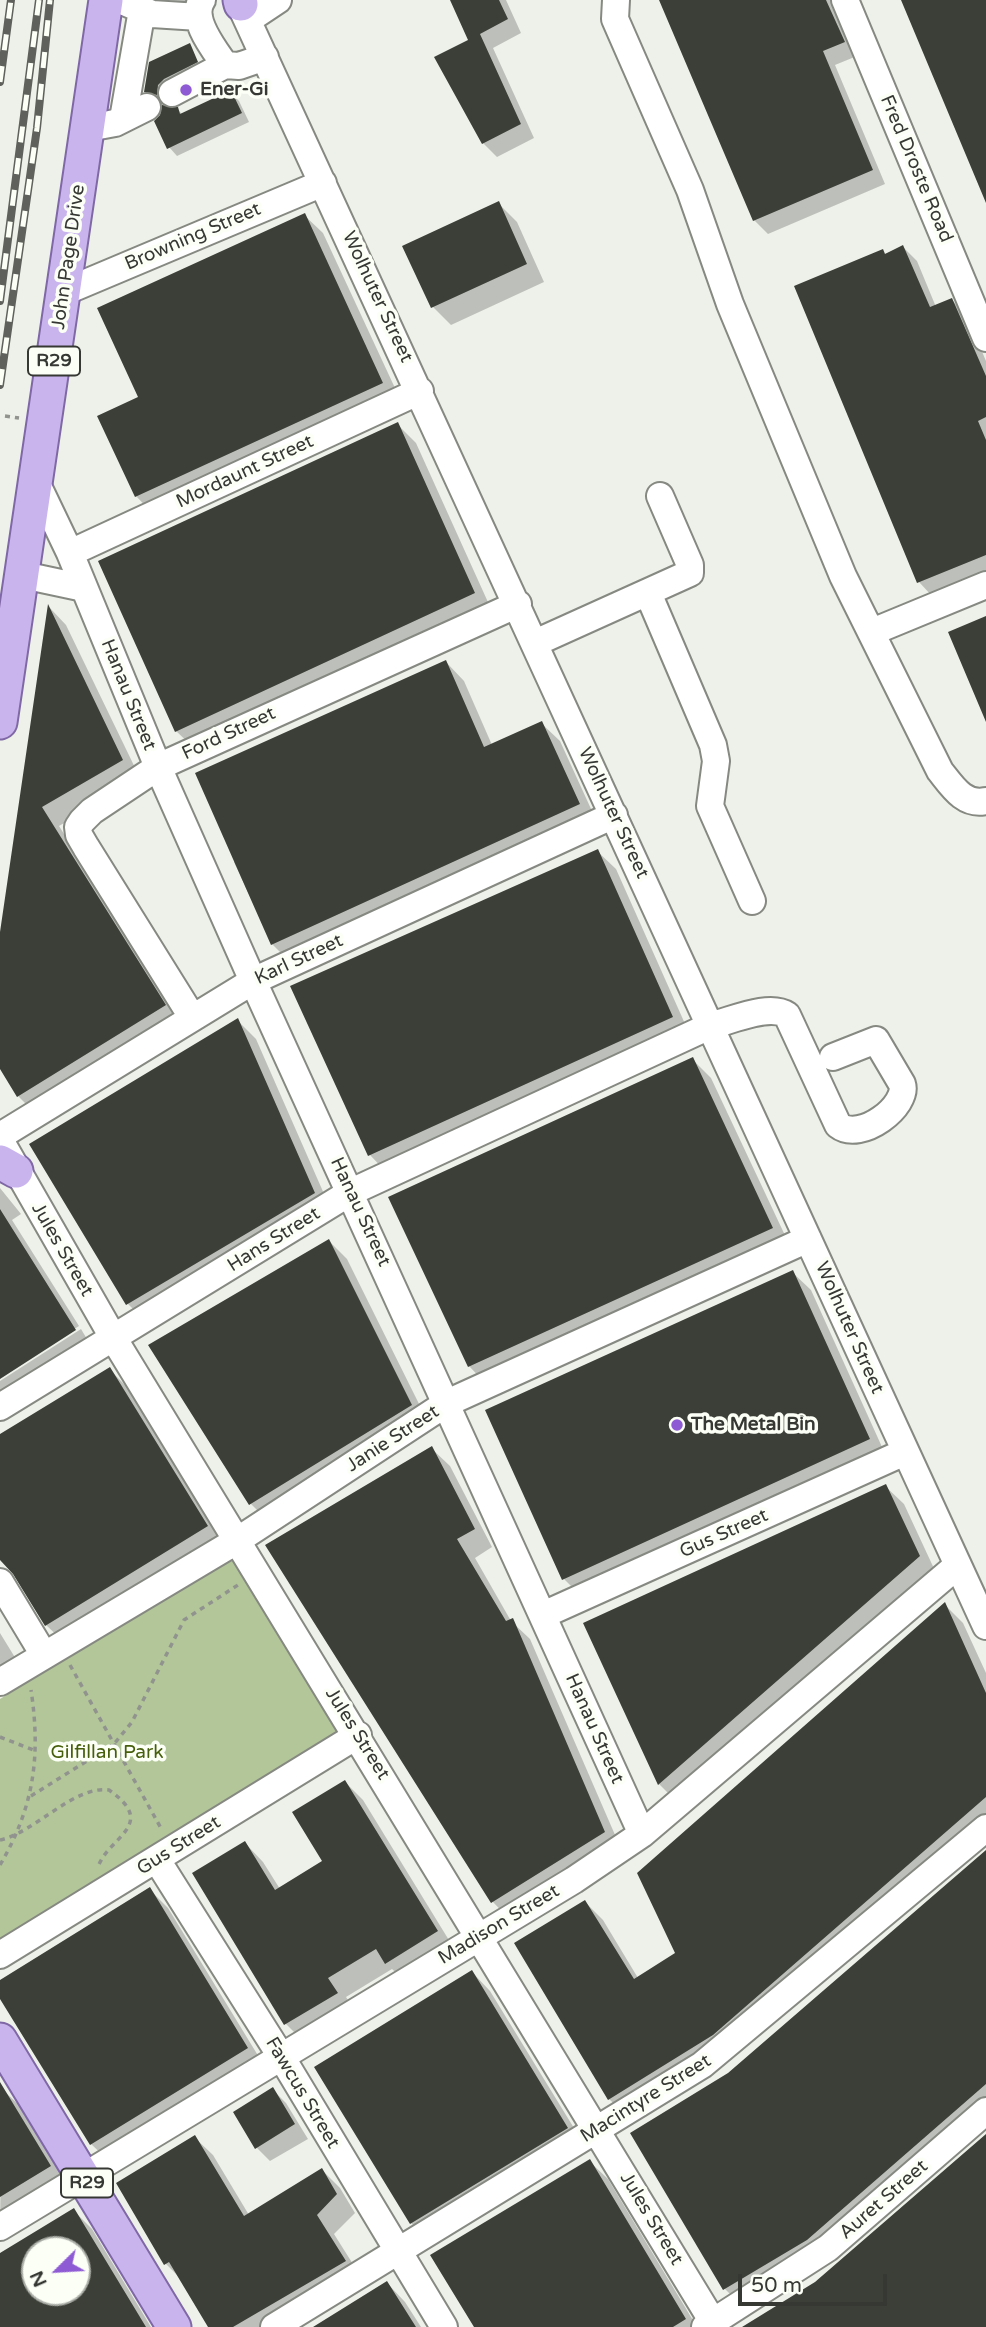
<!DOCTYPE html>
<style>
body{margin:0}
#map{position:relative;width:986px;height:2327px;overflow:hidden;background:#edf1e9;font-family:"Varela Round",sans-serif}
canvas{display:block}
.north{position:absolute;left:21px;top:2236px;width:70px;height:70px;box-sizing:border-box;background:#fbfff6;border:2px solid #acafa8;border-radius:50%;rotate:246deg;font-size:19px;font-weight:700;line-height:28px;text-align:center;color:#363834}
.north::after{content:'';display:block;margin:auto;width:24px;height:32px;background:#8f5bd4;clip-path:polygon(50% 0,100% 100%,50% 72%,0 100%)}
.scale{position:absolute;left:738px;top:2274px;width:149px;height:32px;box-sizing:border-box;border:4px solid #363834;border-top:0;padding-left:9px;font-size:21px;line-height:24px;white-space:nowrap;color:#363834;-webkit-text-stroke:5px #fbfff6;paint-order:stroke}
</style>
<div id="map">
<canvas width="986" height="2327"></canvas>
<div class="north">N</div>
<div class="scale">50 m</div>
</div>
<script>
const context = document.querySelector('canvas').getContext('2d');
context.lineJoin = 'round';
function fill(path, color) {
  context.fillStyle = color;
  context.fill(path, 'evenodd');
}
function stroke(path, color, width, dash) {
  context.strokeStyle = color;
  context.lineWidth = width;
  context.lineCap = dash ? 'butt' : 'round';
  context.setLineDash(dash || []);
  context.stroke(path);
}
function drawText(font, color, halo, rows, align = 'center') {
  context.font = font + ' "Varela Round",sans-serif';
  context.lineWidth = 7;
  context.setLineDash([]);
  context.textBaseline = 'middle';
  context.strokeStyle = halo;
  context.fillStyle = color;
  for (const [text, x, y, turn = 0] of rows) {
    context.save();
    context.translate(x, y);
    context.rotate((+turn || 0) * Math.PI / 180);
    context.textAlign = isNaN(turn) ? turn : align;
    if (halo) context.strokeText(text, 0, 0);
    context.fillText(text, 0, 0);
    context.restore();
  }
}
const green = new Path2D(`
 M230,1557L337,1732L0,1939V1699Z`);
const shadow = new Path2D(`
 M168,0H191L189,4Z
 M451,0H506L521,33L493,48L534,138L497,157L483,143L437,58L470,41Z
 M661,0H833L857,56L835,65L885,184L768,234L754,220Z
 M189,45L200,66L160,98L150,96L146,91Z
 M230,92L239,101L249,122L177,156L169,147L177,109L183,115Z
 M498,203L517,222L544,282L451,325L433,307Z
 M304,215L323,233L401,401L154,515L136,496L140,398Z
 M903,247L917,261L936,307L952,300L966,314L986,361V574L932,596L919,582L796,287Z
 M397,424L416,443L492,611L195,749L176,731Z
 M50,608L66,625L140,778L59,826L183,1024L36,1114L18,1096L0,1065V944Z
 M446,662L464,681L492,745L541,723L560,741L597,822L291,963L272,944L234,862Z
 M597,851L616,869L690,1035L388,1174L370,1155L292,987Z
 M238,1021L256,1039L332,1212L146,1322L128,1304Z
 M693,1060L711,1078L790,1246L487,1385L469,1366Z
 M0,1188L21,1214L12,1220L79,1326L0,1377Z
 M329,1241L347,1259L429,1424L269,1522L251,1504Z
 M792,1272L811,1290L887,1458L582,1597L564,1579Z
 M81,1329L93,1349L0,1408V1381Z
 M110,1370L128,1388L225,1545L65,1643L46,1625L18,1579L0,1556V1436Z
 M431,1448L450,1466L492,1547L475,1558L511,1621L530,1639L622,1851L511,1921L493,1902L268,1546Z
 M885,1486L904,1504L937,1575L677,1802L659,1784Z
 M945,1605L963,1623L986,1673V1831L628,2117L609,2099L585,1902L603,1920L638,1978L677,1954Z
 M0,1633L19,1664L0,1676Z
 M345,1782L363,1800L455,1950L405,1981L392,1969L346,1997L355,2011L304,2042L286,2024L245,1843L263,1862L280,1889L325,1862Z
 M986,1852V2118L743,2307L725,2289L729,2075Z
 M150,1890L168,1908L265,2067L110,2162L91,2144L0,1996V1982Z
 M472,1972L490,1991L585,2146L430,2241L411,2223Z
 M2,2089L21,2107L68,2185L0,2226Z
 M272,2089L286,2103L308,2139L270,2161L257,2148Z
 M194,2137L213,2155L249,2215L322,2170L340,2188L355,2213L334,2234L363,2280L283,2327H210L181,2279L165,2263Z
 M589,2161L608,2179L697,2327H476Z
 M74,2211L92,2229L151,2327H0V2255ZM35,2250H77V2292H35Z
 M387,2283L405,2302L421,2327H316Z`);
const building = new Path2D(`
 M450,0H499L508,19L480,34L521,124L482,144L434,57L468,40Z
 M659,0H826L845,42L823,51L873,170L753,221Z
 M901,0H986V203Z
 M190,43L198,62L164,79L158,85L157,95L144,92L149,62Z
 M231,90L242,113L167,149L154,121L160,115L162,105L178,107L180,114Z
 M499,201L527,264L431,308L402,246Z
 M305,213L383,383L135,497L97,416L138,397L97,308Z
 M903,245L930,307L952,298L986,376V417L978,421L986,440V555L917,583L794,286L883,249L885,254Z
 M398,422L475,593L175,732L98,561Z
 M48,604L123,760L42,807L166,1005L17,1097L0,1069V932Z
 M986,616V722L948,632Z
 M446,660L484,747L542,721L580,804L271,945L195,773Z
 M598,849L673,1017L368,1156L290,986Z
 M238,1018L315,1193L126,1305L29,1144Z
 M693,1057L773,1228L468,1367L388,1197Z
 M0,1209L76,1330L0,1379Z
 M329,1239L412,1405L249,1505L148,1345Z
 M793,1270L870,1439L562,1580L485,1410Z
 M110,1367L208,1526L45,1626L13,1574L0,1560V1434Z
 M432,1446L475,1529L457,1539L506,1621L513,1618L605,1832L491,1903L265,1545Z
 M886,1484L920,1556L658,1785L583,1623Z
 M945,1602L986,1693V1797L713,2035L608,2100L514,1943L585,1900L634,1979L675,1953L637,1873Z
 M345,1780L438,1931L385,1964L376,1949L328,1978L338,1993L284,2025L192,1873L245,1841L275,1890L322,1861L292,1812Z
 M986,1850V2084L807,2240L723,2290L630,2133L728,2073Z
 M150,1887L248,2048L90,2145L0,1999V1980Z
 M472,1970L568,2128L410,2224L314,2067Z
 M0,2082L51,2166L0,2197Z
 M273,2087L295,2124L255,2149L233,2112Z
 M986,2134V2327H742L815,2282Z
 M195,2135L244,2216L322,2168L337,2194L317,2215L346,2261L233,2327H208L169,2262L164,2265L116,2183Z
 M590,2159L686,2319L673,2327H474L430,2255Z
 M74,2208L146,2327H0V2253ZM35,2250H77V2292H35Z
 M387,2281L416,2327H313Z`);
const path = new Path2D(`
 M5,416L19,418
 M70,1665L162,1830
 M0,1737L36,1751
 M31,1796L114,1744L132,1722L184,1620L238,1585
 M0,1840C36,1832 74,1785 109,1790C159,1825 108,1837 98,1867
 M0,1865C34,1807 41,1756 31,1690`);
const minor = new Path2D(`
 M120,0L152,14L199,17
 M202,0C189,19 215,50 225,65L239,66L265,57
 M238,0L986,1626
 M616,0L615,19L690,190L730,304L843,576L940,771C952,786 964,806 986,801
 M845,0L986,338
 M248,20L278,0
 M172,93L225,65
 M123,119L142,10
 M88,128L115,123L147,107
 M64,292L323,183
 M36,482L70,553L158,767L253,981L642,1834
 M70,553L420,391
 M23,575L84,588
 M648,593L713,745L716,761L710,806L752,901
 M872,632L986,585
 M535,643L690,573V565L660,496
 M192,1017L86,847L79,835L78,827L82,821L92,811L158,767L518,604
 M0,1136L253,981L614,815
 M0,1140L114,1339L716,2327
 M0,1407L351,1192L712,1025C731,1021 769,1003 787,1015L838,1125C861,1143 909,1105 902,1084L876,1040L833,1057
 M0,1582L44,1655
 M543,1615L905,1452
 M0,1682L238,1540L447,1403L808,1239
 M157,1860L282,2058L444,2327
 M0,1955L358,1735
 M0,2227L574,1880L642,1834L958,1565
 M274,2327L702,2065L986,1828
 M705,2327L828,2248L986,2111`);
const major = new Path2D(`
 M240,0L241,4
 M0,722L106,0
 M0,1162L16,1171
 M0,2040L174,2327`);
const rail = new Path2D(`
 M0,82L11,0
 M0,301L39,0
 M0,385L37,128L50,0`);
const markers = [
 [186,90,7,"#8f5bd4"],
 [677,1425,7,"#8f5bd4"]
];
const shields = [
 [54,361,52],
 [87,2183,52]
];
const shieldNames = [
 ["R29",54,361],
 ["R29",87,2183]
];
const poiNames = [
 ["Ener-Gi",200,90],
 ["The Metal Bin",691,1425]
];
const streetNames = [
 ["Fred Droste Road",916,169,67],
 ["Browning Street",193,237,-23],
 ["John Page Drive",69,257,-82],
 ["Wolhuter Street",377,297,65],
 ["Mordaunt Street",245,472,-25],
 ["Hanau Street",128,695,68],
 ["Ford Street",229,734,-25],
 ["Wolhuter Street",613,813,65],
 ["Karl Street",299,960,-25],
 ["Hanau Street",360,1212,65],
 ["Hans Street",274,1240,-32],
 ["Jules Street",62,1250,60],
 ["Wolhuter Street",849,1328,66],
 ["Janie Street",393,1439,-33],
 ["Gus Street",724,1534,-24],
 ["Hanau Street",594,1729,66],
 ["Jules Street",357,1734,58],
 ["Gus Street",179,1846,-32],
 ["Madison Street",499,1925,-31],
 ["Fawcus Street",302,2093,59],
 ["Macintyre Street",646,2099,-32],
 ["Auret Street",884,2200,-41],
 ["Jules Street",651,2219,59]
];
const parkNames = [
 ["Gilfillan Park",107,1753]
];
fill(green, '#b3c699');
fill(shadow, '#0003');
fill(building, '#3c3f38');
stroke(minor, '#868981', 30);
stroke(major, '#7f68a5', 37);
stroke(path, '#91948e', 3.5, [5, 5]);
stroke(minor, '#fff', 26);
stroke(major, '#cab4ee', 33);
stroke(rail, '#5f615c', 8);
stroke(rail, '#fbfff6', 5, [16]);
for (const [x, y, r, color] of markers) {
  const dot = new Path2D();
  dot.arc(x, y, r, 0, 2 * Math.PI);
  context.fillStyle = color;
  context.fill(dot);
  stroke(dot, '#fbfff6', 2.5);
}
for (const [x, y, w] of shields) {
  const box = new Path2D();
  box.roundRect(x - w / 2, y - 14.5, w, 29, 5);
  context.fillStyle = '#fbfff6';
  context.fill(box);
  stroke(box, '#363834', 2);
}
drawText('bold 18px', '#363834', null, shieldNames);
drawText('bold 19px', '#363834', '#fbfff6', poiNames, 'left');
drawText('19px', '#363834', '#fbfff6', streetNames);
drawText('19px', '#475f0c', '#fbfff6', parkNames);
</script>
